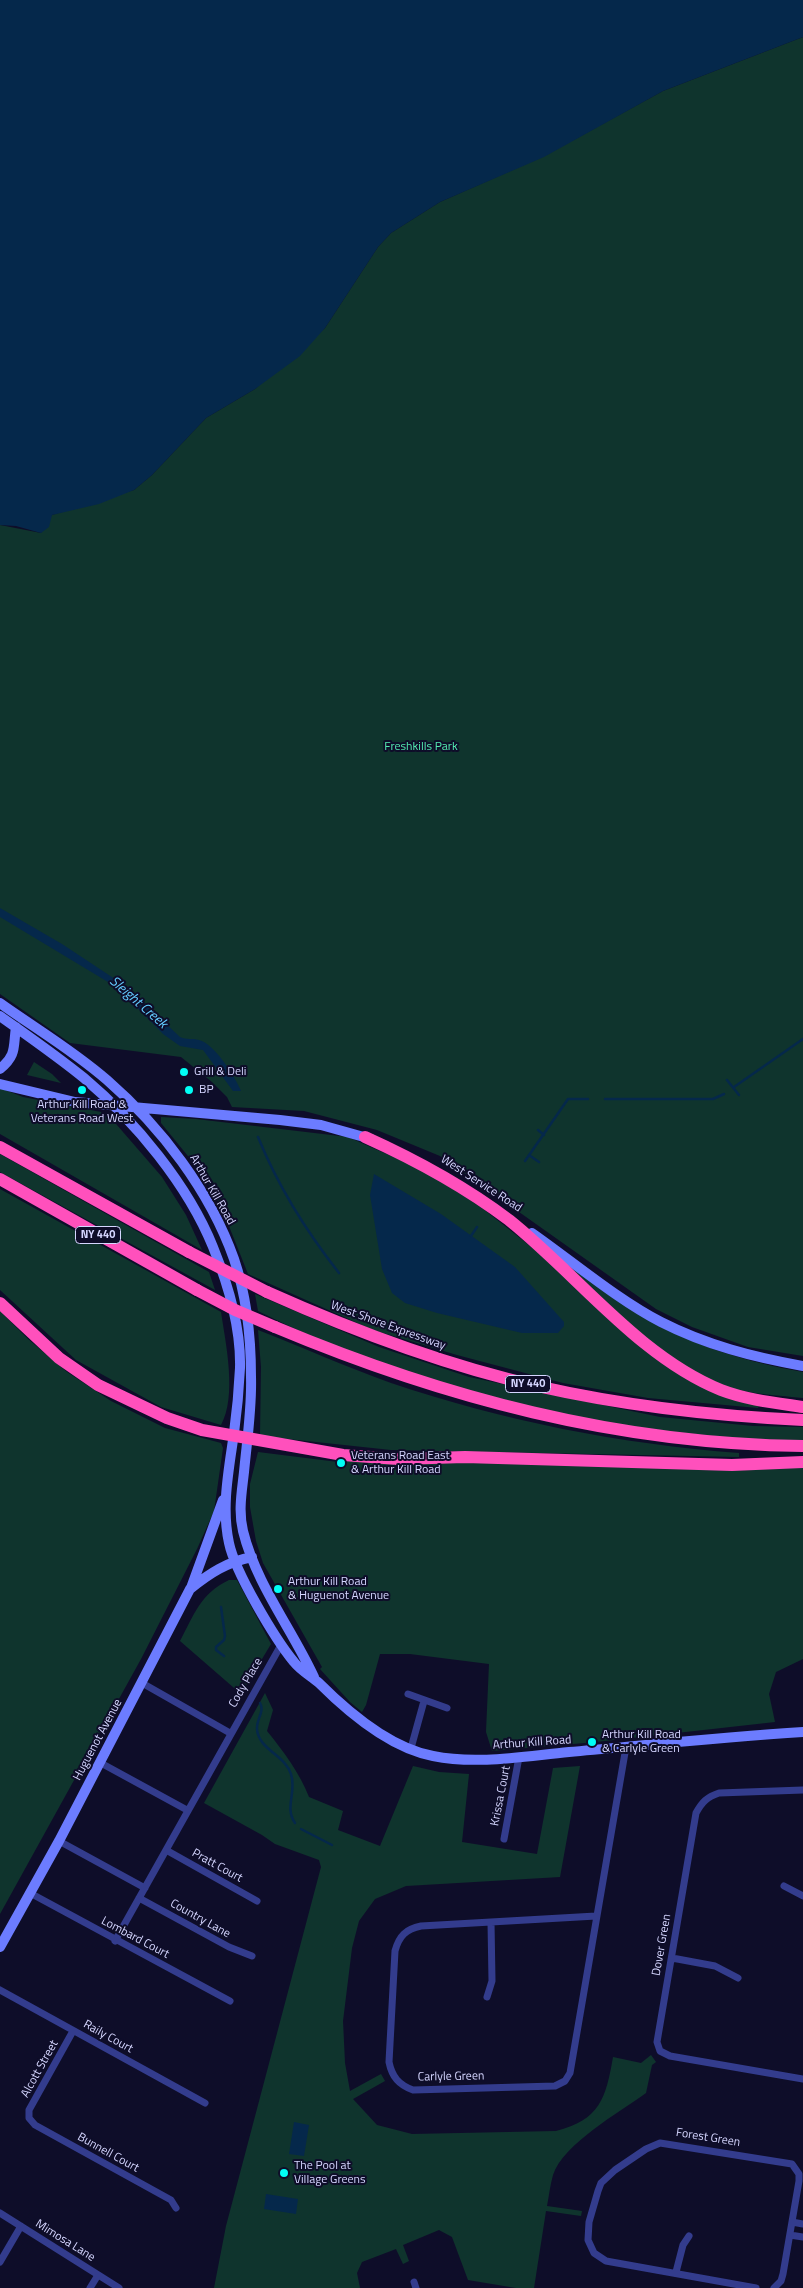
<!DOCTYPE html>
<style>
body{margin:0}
canvas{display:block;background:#0e0d29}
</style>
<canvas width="803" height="2288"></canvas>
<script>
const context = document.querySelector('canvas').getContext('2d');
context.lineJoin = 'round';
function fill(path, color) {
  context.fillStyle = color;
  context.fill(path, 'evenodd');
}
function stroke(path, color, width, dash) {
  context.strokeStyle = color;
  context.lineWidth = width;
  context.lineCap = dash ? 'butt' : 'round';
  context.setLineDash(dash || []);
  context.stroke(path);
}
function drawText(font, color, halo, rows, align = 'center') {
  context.font = font + ' "Titillium Web",sans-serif';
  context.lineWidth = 4;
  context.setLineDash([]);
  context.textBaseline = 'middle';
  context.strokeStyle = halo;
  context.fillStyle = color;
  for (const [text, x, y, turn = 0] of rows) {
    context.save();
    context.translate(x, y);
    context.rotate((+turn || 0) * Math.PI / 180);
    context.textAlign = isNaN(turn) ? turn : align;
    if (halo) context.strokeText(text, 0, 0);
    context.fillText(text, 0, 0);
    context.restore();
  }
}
const green = new Path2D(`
 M803,37V1356L748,1347L692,1327L656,1309L440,1156L377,1130L304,1111L232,1107L227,1097L212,1082L181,1057L70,1043L0,994V525L41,533L52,515L134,490L152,475L206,418L255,389L325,328L378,247L391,233L440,202L544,156L663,91Z
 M34,1062L52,1074L61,1083L27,1075Z
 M0,1088L23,1097L101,1112L107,1117H110L162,1177L186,1215L202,1250L0,1134Z
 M161,1117L196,1119L348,1137L425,1171L482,1208L548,1260L670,1365L759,1405L758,1408L648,1398L563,1383L457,1355L373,1330L248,1274L223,1211L205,1177L161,1123Z
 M0,1154L209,1272L215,1290L0,1172Z
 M0,1189L221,1312C226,1345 237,1396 221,1425L161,1407L76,1360L0,1290Z
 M574,1268C597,1284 619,1303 643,1317C693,1346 747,1362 803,1372V1398C774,1395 736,1393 709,1381C658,1357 614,1308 573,1271Z
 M255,1294L379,1347L469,1377L660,1417L753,1426L803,1427V1441C616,1436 426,1395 258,1311Z
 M0,1311L28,1339L67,1372L111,1401L165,1428L221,1443L223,1448L214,1511L197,1549L141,1659L0,1914Z
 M258,1330C302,1347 346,1367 391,1383C504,1421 620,1444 739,1453V1457L391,1450L260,1436L261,1367Z
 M258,1452L346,1463L347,1460L493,1461L697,1468H803V1659L776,1672L769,1694L775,1722L596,1742L492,1751L486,1732L489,1664L410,1654H380L366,1705L362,1712L350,1702L320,1669L322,1667L263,1563L256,1541L250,1507V1484Z
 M229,1580H237L271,1644L241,1694L180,1641C194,1615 200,1594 229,1580Z
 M265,1693L273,1710L267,1731C284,1752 299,1772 309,1797L343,1811L338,1830L380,1846L413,1766L439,1772L469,1774L462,1842L537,1854L553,1768L580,1766L560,1877L406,1886L375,1899L359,1921L352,1948L343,2021L345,2063L350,2091L381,2074L385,2081L353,2099L377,2125L412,2134L556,2131C600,2120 606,2098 613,2057L641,2063L651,2055L656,2062L652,2065L646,2093C620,2112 563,2144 553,2175C550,2185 549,2196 547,2206L582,2211L581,2216L546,2211L534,2288H516L468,2280L452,2237L439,2230L403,2245L409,2261L403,2264L396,2249L362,2262L357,2273L360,2288H214L226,2226L321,1867L319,1860L275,1844L262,1835L204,1803Z`);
const water = new Path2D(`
 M0,0H803V37L663,91L544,157L440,202L391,233L378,247L325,328L300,356L255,389L206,418L152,475L134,490L99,504L52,515L49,527L41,533L16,526L0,525Z
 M0,908L62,944L127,987L180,1037C187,1040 192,1038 199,1040C214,1043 236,1078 241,1091H233L203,1050L180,1046L163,1034L118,988L0,917Z
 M374,1174L441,1214L515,1267L564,1322V1326L558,1333H522L437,1313L405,1303L392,1293L382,1269L370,1195Z
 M294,2122L309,2125L304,2156L289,2154Z
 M266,2194L298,2199L296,2214L264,2209Z`);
const stream = new Path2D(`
 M727,1080L739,1095
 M734,1087L803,1039
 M605,1099H713L724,1094
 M538,1130L544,1135
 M258,1137C278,1186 306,1231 339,1273
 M529,1155L539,1162
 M525,1161L568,1099H588
 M471,1236L477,1227
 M221,1607L225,1636L224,1640L216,1647V1650L224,1656
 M260,1703C265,1712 256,1719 257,1729C258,1749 286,1756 291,1774C297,1792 284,1807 295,1823
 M301,1829L332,1845`);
const street = new Path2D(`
 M142,1683L230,1733
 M408,1694L447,1708
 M411,1748L424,1701
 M99,1762L187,1810
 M803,1790L719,1793C707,1797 702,1802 696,1813L657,2042L660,2051L670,2056L803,2079
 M504,1839L519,1757
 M59,1841L145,1888
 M166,1850L257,1901
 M784,1886L803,1896
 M30,1893L230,2001
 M139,1898L229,1947L252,1956
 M596,1916L421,1926C406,1929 399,1936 395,1951L389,2062C392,2077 399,2085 413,2090L555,2086L565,2081L570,2073L626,1747
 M115,1941L281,1645
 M672,1958L715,1966L738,1978
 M0,1990L205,2103
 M487,1997L492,1981L491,1922
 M73,2031L29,2110V2118L35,2125L171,2200L176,2208
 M0,2213L119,2288
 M792,2222L803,2224
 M790,2235L803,2237
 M0,2262L21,2226
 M676,2272L683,2245L689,2236
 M414,2282L416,2288
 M90,2288L98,2275
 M756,2288L606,2261L594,2253L588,2240L589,2222L598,2191L601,2183L615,2170L646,2149L660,2143L792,2164L799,2174V2181L783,2274L781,2281L774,2288`);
const secondary = new Path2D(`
 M0,1003C35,1028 74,1051 107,1080C161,1127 210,1191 234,1259C247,1297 251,1338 251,1377C252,1408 247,1440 244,1472C242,1491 238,1511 243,1531C256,1584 292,1629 314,1677
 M0,1016C28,1036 57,1056 84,1078C135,1121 188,1185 213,1247C228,1284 241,1328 240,1368C239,1389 237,1411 234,1433C229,1469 221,1507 229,1543C235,1572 275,1639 294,1662C301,1671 311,1676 319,1683C349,1713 390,1748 433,1756C477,1765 525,1756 569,1752C647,1745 725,1737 803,1732
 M0,1069C17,1055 13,1047 16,1027
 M0,1084L75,1102L280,1120L321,1125L371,1139
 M532,1233C572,1261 618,1300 661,1322C706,1345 753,1357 803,1366
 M191,1588L223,1500
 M0,1947L59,1841L190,1589C210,1573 227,1562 252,1557`);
const highway = new Path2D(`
 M365,1137C416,1160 464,1186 509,1220C578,1275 638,1356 721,1390C747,1400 776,1403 803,1407
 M0,1147L189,1252
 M0,1179L197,1290
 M267,1292C354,1331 444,1365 537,1386C625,1406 714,1416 803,1420
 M0,1303L59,1358L98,1385L167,1418L202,1430L343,1455L398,1459L465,1457L732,1465L803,1462
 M275,1327C444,1398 618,1444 803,1446`);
const highwayBridge = new Path2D(`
 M189,1252L267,1292
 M197,1290L235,1310L275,1327`);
const markers = [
 [184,1072,5,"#01fff6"],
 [82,1090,5,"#01fff6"],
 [189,1090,5,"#01fff6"],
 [341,1463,5,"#01fff6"],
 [278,1589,5,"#01fff6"],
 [592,1742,5,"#01fff6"],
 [284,2173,5,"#01fff6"]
];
const shields = [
 [98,1235,45],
 [528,1384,45]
];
const shieldNames = [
 ["NY 440",98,1235],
 ["NY 440",528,1384]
];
const parkNames = [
 ["Freshkills Park",421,747]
];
const poiNames = [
 ["Grill & Deli",194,1072],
 ["BP",199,1090],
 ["Arthur Kill Road &",82,1105,"center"],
 ["Veterans Road West",82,1119,"center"],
 ["Veterans Road East",351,1456],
 ["& Arthur Kill Road",351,1470],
 ["Arthur Kill Road",288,1582],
 ["& Huguenot Avenue",288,1596],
 ["Arthur Kill Road",602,1735],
 ["& Carlyle Green",602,1749],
 ["The Pool at",294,2166],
 ["Village Greens",294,2180]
];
const streetNames = [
 ["West Service Road",481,1184,33],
 ["Arthur Kill Road",212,1190,60],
 ["West Shore Expressway",388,1326,20],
 ["Cody Place",246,1683,-60],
 ["Huguenot Avenue",98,1740,-62],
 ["Arthur Kill Road",532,1743,-4],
 ["Krissa Court",501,1796,-79],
 ["Pratt Court",217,1866,29],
 ["Country Lane",200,1919,29],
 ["Lombard Court",135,1938,28],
 ["Dover Green",662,1945,-80],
 ["Raily Court",108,2037,29],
 ["Alcott Street",40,2069,-61],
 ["Carlyle Green",451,2077,-1],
 ["Forest Green",708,2138,9],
 ["Bunnell Court",108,2153,29],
 ["Mimosa Lane",65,2241,32]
];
const waterNames = [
 ["Sleight Creek",138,1003,41]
];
fill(green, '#0f342d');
fill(water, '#05284b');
stroke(stream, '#05284b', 2.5);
stroke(street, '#333c8d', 7);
stroke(secondary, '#6c7cff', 10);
stroke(highway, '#ff50bc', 12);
stroke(highwayBridge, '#ff50bc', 12);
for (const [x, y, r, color] of markers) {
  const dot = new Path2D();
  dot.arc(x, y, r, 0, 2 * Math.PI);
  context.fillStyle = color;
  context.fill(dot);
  stroke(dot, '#0e0d29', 2);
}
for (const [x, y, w] of shields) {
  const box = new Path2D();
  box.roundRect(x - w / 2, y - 8.5, w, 17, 4);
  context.fillStyle = '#0e0d29';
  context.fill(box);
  stroke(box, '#d5d6ff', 1);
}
drawText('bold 11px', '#d5d6ff', null, shieldNames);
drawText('12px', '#54ecb1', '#0e0d29', parkNames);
drawText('12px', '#d5d6ff', '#0e0d29', poiNames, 'left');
drawText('12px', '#d5d6ff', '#0e0d29', streetNames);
drawText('italic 14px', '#63ccff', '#0e0d29', waterNames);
</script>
